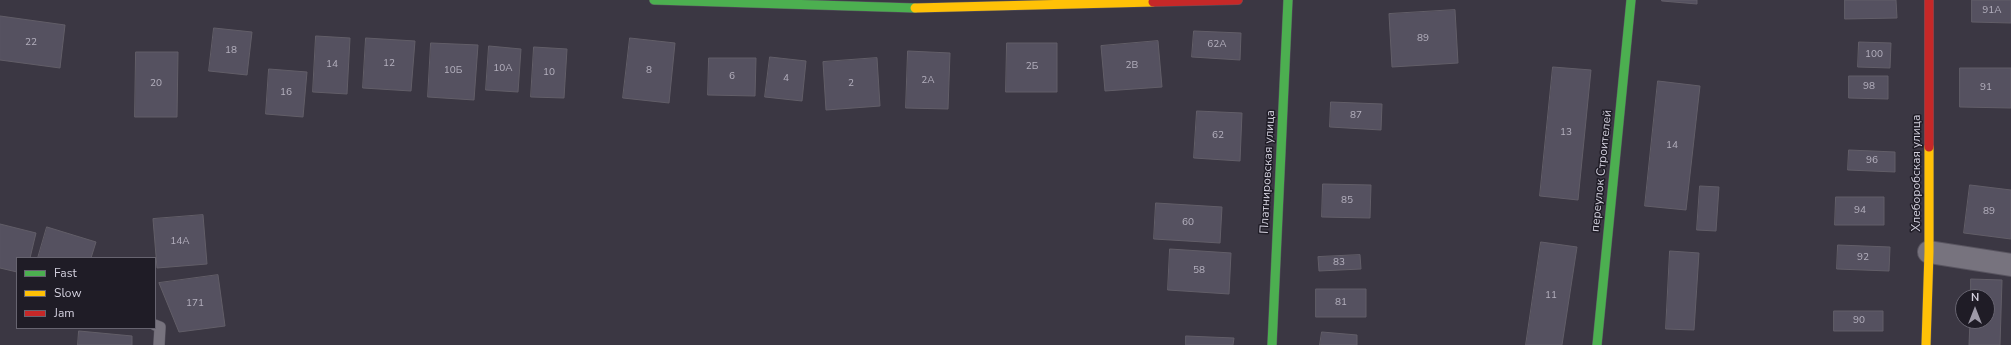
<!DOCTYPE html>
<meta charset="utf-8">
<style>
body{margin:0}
#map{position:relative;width:2011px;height:345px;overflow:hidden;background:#3b3743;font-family:"Nunito Sans",sans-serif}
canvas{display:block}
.legend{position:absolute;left:16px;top:257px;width:140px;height:72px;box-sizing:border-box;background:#1f1c26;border:1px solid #676470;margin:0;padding:5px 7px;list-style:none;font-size:12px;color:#d3d0de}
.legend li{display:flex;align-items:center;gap:8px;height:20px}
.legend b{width:20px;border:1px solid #676470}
.north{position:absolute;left:1955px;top:289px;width:40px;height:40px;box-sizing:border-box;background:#1f1c26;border:1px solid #676470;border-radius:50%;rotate:0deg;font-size:11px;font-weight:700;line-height:16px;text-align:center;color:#d3d0de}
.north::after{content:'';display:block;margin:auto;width:14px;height:18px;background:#9e9aa8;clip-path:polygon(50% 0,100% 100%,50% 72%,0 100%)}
</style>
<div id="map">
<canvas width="2011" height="345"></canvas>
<ul class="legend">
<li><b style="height:5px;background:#4caf50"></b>Fast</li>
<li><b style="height:5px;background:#ffc107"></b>Slow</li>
<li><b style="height:5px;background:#c62828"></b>Jam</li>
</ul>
<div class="north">N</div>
</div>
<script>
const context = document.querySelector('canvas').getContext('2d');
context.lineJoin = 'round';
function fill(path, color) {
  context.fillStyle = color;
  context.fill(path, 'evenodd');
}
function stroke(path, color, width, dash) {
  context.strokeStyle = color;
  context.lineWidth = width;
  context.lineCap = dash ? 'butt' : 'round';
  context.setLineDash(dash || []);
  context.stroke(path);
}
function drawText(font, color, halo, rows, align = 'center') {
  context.font = font + ' "Nunito Sans",sans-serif';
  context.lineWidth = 3;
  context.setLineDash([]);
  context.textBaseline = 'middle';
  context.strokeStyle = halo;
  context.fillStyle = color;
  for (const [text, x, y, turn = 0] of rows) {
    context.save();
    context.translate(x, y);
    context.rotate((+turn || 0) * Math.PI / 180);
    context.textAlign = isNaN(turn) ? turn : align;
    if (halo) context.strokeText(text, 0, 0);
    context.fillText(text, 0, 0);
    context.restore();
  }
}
const building = new Path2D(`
 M1662,0H1697V4L1662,1Z
 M1845,0H1896L1897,18L1845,19Z
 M1972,0H2011V23L1972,22Z
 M1455,10L1458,63L1392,67L1389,14Z
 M0,16L65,25L60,68L0,60Z
 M214,28L252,32L247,75L209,71Z
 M1194,31L1241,33L1240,60L1192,57Z
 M316,36L350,38L347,94L313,92Z
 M366,38L415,41L411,91L363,88Z
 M630,38L675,43L669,103L623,98Z
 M1158,41L1162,87L1105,91L1101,46Z
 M1859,42L1891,43L1890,68L1858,67Z
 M431,43L478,45L474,100L428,97Z
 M1007,43H1057V92H1006Z
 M489,46L521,49L518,92L486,90Z
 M534,47L567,49L564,98L531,97Z
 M908,51L950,53L948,109L906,108Z
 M136,52H178L177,117H135Z
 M770,57L806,61L802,101L765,97Z
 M709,58H756L755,96L708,95Z
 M877,58L880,106L826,110L823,62Z
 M1553,67L1591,70L1578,200L1540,196Z
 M1960,68H2011V108L1960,107Z
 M269,69L307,72L303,117L266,114Z
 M1849,76H1888V99L1849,98Z
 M1658,81L1700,86L1686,210L1645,206Z
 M1331,102L1382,104L1381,130L1330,127Z
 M1197,111L1242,113L1240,161L1194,158Z
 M1849,150L1895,152V172L1848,170Z
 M1323,184L1371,185L1370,218L1322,217Z
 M1970,185L2011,190V239L1964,233Z
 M1700,186L1719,187L1716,231L1697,230Z
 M1836,197H1884V225H1835Z
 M1156,203L1222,207L1220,243L1154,239Z
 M203,215L207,264L157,268L153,219Z
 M0,224L36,233L30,258H17V272L0,268Z
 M47,227L96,242L91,258H38Z
 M1541,242L1577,247L1562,345H1526Z
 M1838,245L1890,247L1889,271L1837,269Z
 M1170,249L1231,253L1229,294L1168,290Z
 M1670,251L1699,253L1694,330L1666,329Z
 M1360,255L1361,269L1319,271L1318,257Z
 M218,275L225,326L179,332L159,283Z
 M1971,279L2002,280L2000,345H1969L1970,321H1987V297H1971Z
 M1316,289H1366V317H1316Z
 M1834,311H1883V331H1834Z
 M79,331L132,336V345H78Z
 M1322,332L1357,335V345H1320Z
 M1186,336L1234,338L1233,345H1186Z`);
const lane = new Path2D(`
 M155,325L160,327L159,345`);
const street = new Path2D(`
 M1929,252L2011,265`);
const fast = new Path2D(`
 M654,0L915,8
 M1272,345L1288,0
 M1597,345L1631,0`);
const slow = new Path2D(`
 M915,8L1153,2
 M1926,345L1929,252V147`);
const jam = new Path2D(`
 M1929,0V147
 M1153,2L1238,0`);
const numberNames = [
 ["91А",1992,11],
 ["89",1423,39],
 ["22",31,43],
 ["62А",1217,45],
 ["18",231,51],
 ["100",1874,55],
 ["12",389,64],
 ["14",332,65],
 ["2В",1132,66],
 ["2Б",1032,67],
 ["10А",503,69],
 ["10Б",453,71],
 ["8",649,71],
 ["10",549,73],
 ["6",732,77],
 ["4",786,79],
 ["2А",928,81],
 ["20",156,84],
 ["2",851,84],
 ["98",1869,87],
 ["91",1986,88],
 ["16",286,93],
 ["87",1356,116],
 ["13",1566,133],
 ["62",1218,136],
 ["14",1672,146],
 ["96",1872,161],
 ["85",1347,201],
 ["94",1860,211],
 ["89",1989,212],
 ["60",1188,223],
 ["14А",180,242],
 ["92",1863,258],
 ["83",1339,263],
 ["58",1199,271],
 ["11",1551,296],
 ["81",1341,303],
 ["171",195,304],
 ["90",1859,321]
];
const streetNames = [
 ["переулок Строителей",1602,171,-84],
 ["Платнировская улица",1268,172,-87],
 ["Хлеборобская улица",1917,173,-90]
];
fill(building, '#555160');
stroke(building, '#625e68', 1);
stroke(lane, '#595560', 12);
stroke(street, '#595560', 24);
stroke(fast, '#595560', 10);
stroke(slow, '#595560', 10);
stroke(jam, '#595560', 10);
stroke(lane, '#77737e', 11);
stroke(street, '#77737e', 22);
stroke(fast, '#4caf50', 9);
stroke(slow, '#ffc107', 9);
stroke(jam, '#c62828', 9);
drawText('10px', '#b4b0be', null, numberNames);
drawText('12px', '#d3d0de', '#1f1c26', streetNames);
</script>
